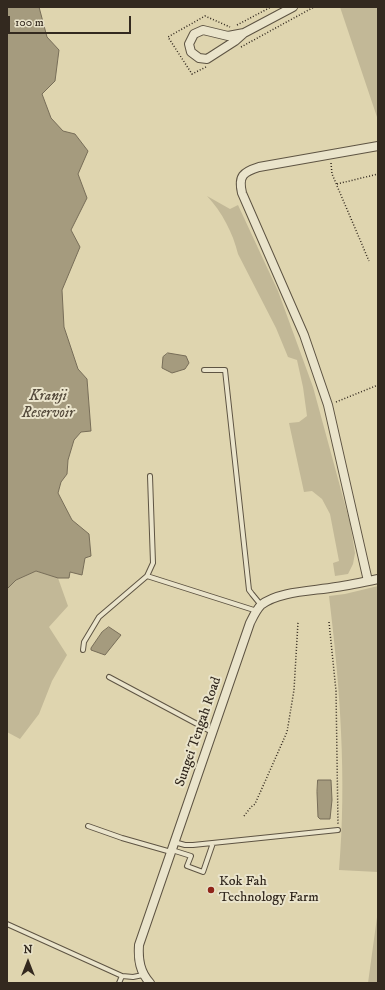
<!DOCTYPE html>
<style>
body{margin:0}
#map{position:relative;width:385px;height:990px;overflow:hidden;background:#dfd5af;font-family:"IM FELL DW Pica",serif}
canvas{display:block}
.frame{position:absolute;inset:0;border:8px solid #33291f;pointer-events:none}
.north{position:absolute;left:8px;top:942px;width:40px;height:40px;-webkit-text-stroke:3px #eae4cb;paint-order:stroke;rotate:0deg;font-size:11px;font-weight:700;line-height:16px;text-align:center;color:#33291f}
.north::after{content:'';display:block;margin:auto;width:14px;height:18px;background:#33291f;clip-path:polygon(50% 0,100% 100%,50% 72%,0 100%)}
.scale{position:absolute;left:8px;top:16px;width:123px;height:18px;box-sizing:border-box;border:2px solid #33291f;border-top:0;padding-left:5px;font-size:12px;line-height:14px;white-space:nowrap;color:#33291f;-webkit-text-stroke:3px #eae4cb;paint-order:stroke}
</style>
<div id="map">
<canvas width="385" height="990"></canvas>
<div class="frame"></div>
<div class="north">N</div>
<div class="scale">100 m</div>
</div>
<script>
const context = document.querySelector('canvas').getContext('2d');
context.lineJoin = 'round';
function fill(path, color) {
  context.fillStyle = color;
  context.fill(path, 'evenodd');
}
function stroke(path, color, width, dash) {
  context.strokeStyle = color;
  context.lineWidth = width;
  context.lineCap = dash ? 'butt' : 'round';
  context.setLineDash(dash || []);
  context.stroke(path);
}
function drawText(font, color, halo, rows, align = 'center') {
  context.font = font + ' "IM FELL DW Pica",serif';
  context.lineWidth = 4;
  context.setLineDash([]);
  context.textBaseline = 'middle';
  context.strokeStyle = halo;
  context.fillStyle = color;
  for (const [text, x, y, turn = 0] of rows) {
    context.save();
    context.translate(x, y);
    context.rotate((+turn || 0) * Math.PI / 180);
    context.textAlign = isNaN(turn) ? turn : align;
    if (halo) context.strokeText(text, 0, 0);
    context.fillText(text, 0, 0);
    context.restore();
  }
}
const green = new Path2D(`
 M340,7H378V120Z
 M207,196L230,209L238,205L278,291L313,387L350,523L355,553L353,564L348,574L335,576L333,563L339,561L330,514L322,499L312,491L304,492L289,423L299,422L307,416L303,387L297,360L288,357L276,328L238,254C233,233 222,212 207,196Z
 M36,571L58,578L68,606L49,627L67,655L52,681L39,714L20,739L7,732V589L16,580Z
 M378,586V872L339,870C347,779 340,686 329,596L345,594Z
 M378,910V983H368Z`);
const water = new Path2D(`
 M7,7H39L47,37L59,50L55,81L42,94L51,118L63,131L75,134L88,151L78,174L87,198L71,230L80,247L62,290L64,327L78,369L87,379L91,431L81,432L74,440L68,460L67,474L61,482L58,493L72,520L89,534L91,556L85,558L82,575L70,572L69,578H58L36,571L16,580L7,589Z
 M168,353L186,356L189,363L185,369L172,373L162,368L163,357Z
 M109,627L121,635L105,655L91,650V648L102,632Z
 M318,780H331L332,800L330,819H320L318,817L317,792Z`);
const path = new Path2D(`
 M237,25L271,7
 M241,47L314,7
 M206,67L192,74L168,37L205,16L230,27
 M331,163L332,174L369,261
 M337,184L378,174
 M336,402L378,385
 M329,622L336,691L338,824
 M244,816L251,807L255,804L287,732L294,690L298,622`);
const lane = new Path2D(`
 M204,370H225L249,590L252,594L261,605
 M147,576L257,611
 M83,650L84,642L99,617L147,576L153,563L150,476
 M109,677L212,732
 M88,826L122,838L171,852
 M174,842L185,845H193L338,830
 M172,850L191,856L187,866L203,872L213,843
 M7,924L122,976L133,977L143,975
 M119,983L122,976`);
const street = new Path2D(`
 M244,33L228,36L203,30L194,34L189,44L191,52L199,58L207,59L235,41L244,33L293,7
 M368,581L328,405L304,335L242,193C238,176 243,172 259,167L378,146
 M150,983C140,972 138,960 139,945L250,623C253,617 256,610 261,605C278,591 314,591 336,587C350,585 364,582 378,579`);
const markers = [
 [211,890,4,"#8f2418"]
];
const streetNames = [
 ["Sungei Tengah Road",199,732,-71]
];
const poiNames = [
 ["Kok Fah",219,882],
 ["Technology Farm",219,898]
];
const waterNames = [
 ["Kranji",48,397],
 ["Reservoir",48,414]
];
fill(green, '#c2b897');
fill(water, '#a59b7e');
stroke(water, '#776d58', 1);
stroke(lane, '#5e5443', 6);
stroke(street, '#5e5443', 10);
stroke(path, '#33291f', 1.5, [1, 2]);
stroke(lane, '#eae4cb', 4);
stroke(street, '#eae4cb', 8);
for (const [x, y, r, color] of markers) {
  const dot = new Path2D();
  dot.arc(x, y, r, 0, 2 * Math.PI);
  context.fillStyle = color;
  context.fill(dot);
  stroke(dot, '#eae4cb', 1.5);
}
drawText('14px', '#33291f', '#eae4cb', streetNames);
drawText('14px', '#33291f', '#eae4cb', poiNames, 'left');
drawText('italic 15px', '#554b3c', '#eae4cb', waterNames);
</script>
